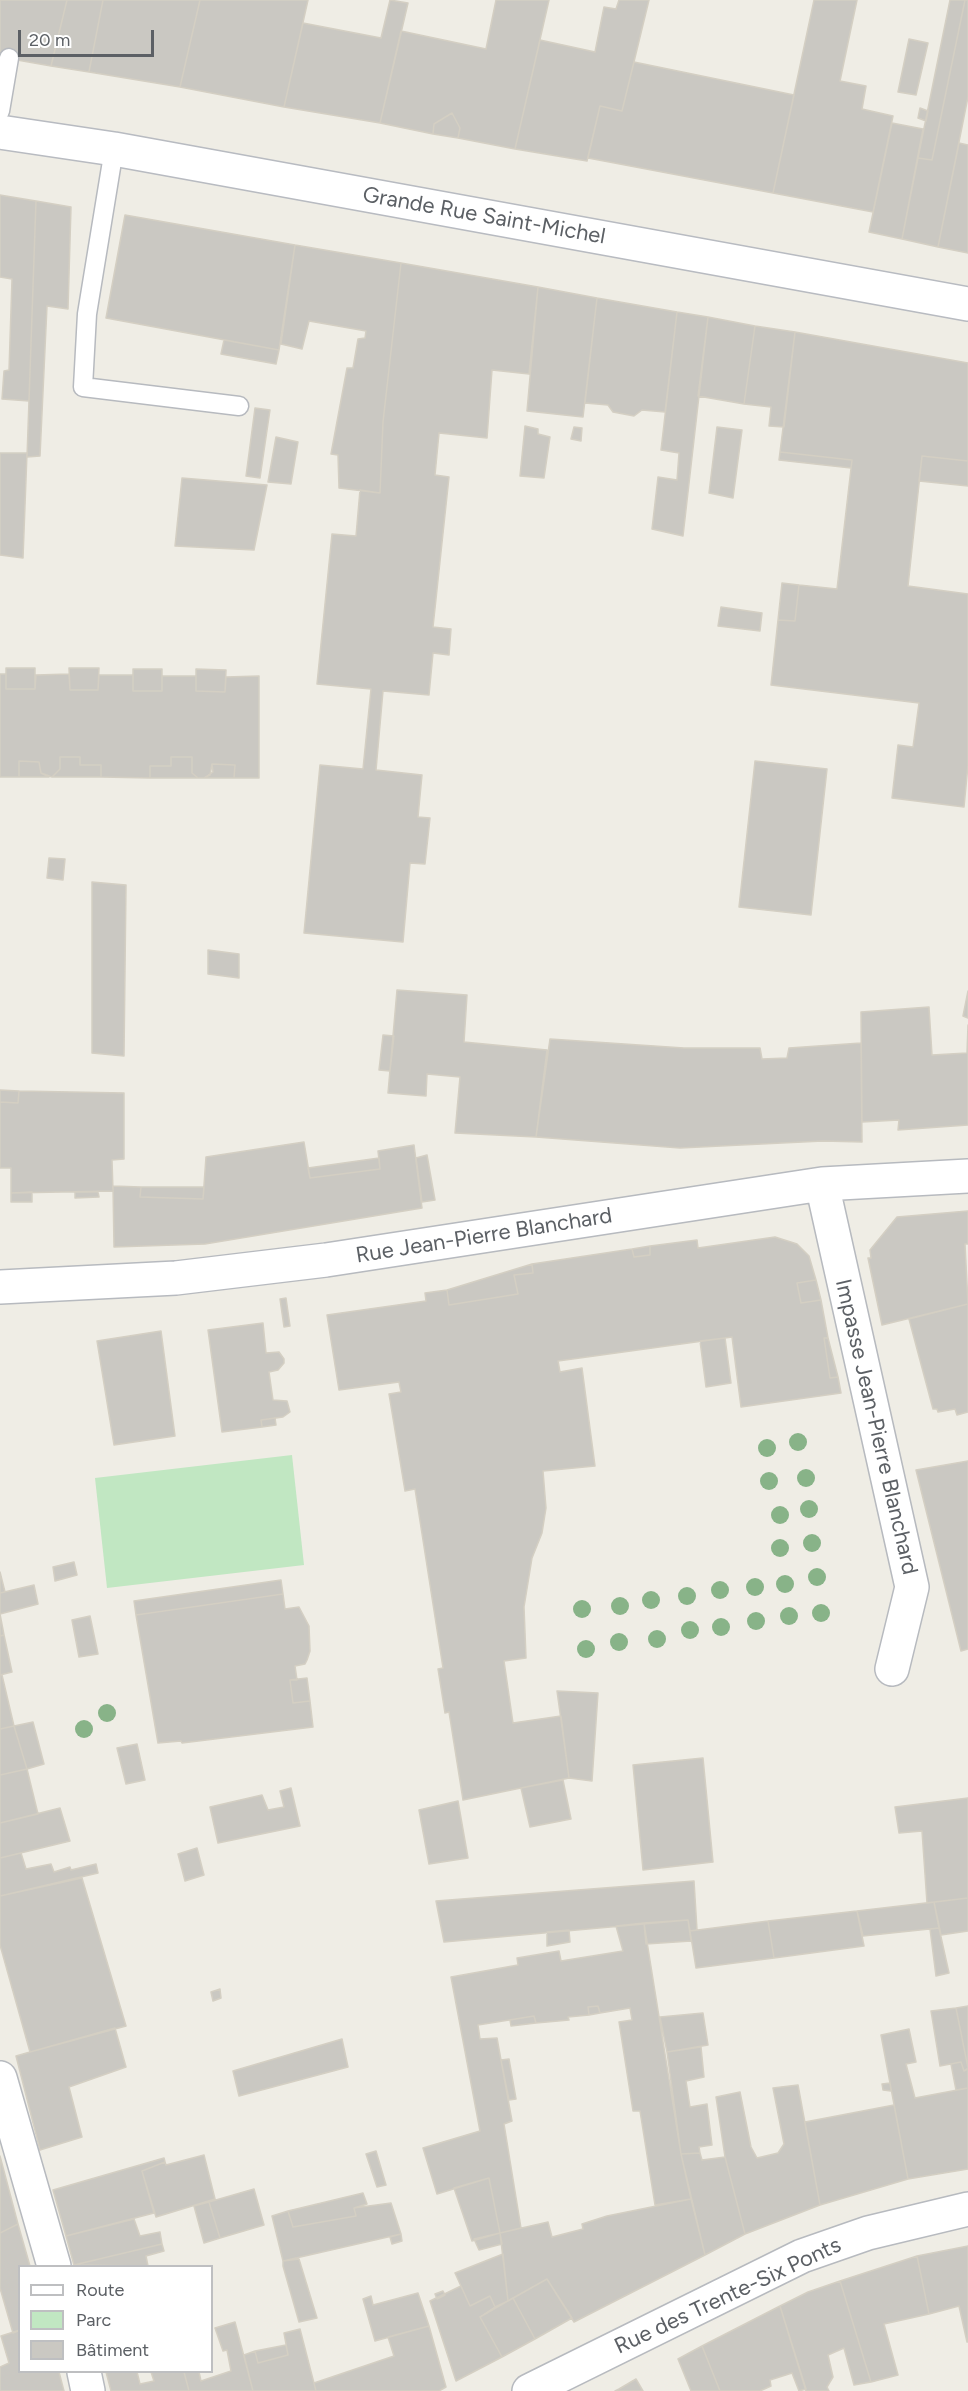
<!DOCTYPE html>
<meta charset="utf-8">
<style>
body{margin:0}
#map{position:relative;width:968px;height:2391px;overflow:hidden;background:#efede5;font-family:Figtree,sans-serif}
canvas{display:block}
.legend{position:absolute;left:18px;top:2265px;width:195px;height:108px;box-sizing:border-box;background:#fff;border:2px solid #bebfc1;margin:0;padding:8px 10px;list-style:none;font-size:18px;color:#5c6065}
.legend li{display:flex;align-items:center;gap:12px;height:30px}
.legend b{width:30px;border:2px solid #bebfc1}
.scale{position:absolute;left:18px;top:30px;width:136px;height:27px;box-sizing:border-box;border:3px solid #5c6065;border-top:0;padding-left:8px;font-size:18px;line-height:21px;white-space:nowrap;color:#5c6065;-webkit-text-stroke:4px #fff;paint-order:stroke}
</style>
<div id="map">
<canvas width="968" height="2391"></canvas>
<ul class="legend">
<li><b style="height:8px;background:#fff"></b>Route</li>
<li><b style="height:16px;background:#c1e7c2"></b>Parc</li>
<li><b style="height:16px;background:#cac8c2"></b>Bâtiment</li>
</ul>
<div class="scale">20 m</div>
</div>
<script>
const context = document.querySelector('canvas').getContext('2d');
context.lineJoin = 'round';
function fill(path, color) {
  context.fillStyle = color;
  context.fill(path, 'evenodd');
}
function stroke(path, color, width, dash) {
  context.strokeStyle = color;
  context.lineWidth = width;
  context.lineCap = dash ? 'butt' : 'round';
  context.setLineDash(dash || []);
  context.stroke(path);
}
function drawText(font, color, halo, rows, align = 'center') {
  context.font = font + ' Figtree,sans-serif';
  context.lineWidth = 6;
  context.setLineDash([]);
  context.textBaseline = 'middle';
  context.strokeStyle = halo;
  context.fillStyle = color;
  for (const [text, x, y, turn = 0] of rows) {
    context.save();
    context.translate(x, y);
    context.rotate((+turn || 0) * Math.PI / 180);
    context.textAlign = isNaN(turn) ? turn : align;
    if (halo) context.strokeText(text, 0, 0);
    context.fillText(text, 0, 0);
    context.restore();
  }
}
const green = new Path2D(`
 M292,1455L304,1565L107,1588L95,1478Z`);
const building = new Path2D(`
 M0,0H67L51,66L0,57Z
 M67,0H103L89,72L51,66Z
 M103,0H200L180,87L89,72Z
 M200,0H308L284,107L180,87Z
 M390,0L408,3L380,123L284,107L303,23L381,38Z
 M496,0H549L515,149L458,138L460,128L452,113L434,124L433,134L380,123L401,31L486,49Z
 M619,0H649L622,111L600,106L587,161L515,149L540,40L595,52L604,7L616,9Z
 M814,0H857L840,81L866,86L862,109L893,116L873,212L773,193Z
 M950,0H965L932,160L918,158Z
 M965,0H968V97L938,247L902,239L918,158L932,160Z
 M909,39L928,43L916,95L898,92Z
 M634,62L794,95L773,193L588,158L600,106L622,111Z
 M920,108L928,111L926,121L918,118Z
 M452,113L460,128L458,138L433,134L434,124Z
 M892,123L923,129L902,239L869,232Z
 M959,143L968,145V253L938,247Z
 M0,195L36,201L29,401L2,399L4,371L9,370L12,279L0,277Z
 M36,201L71,207L68,309L47,306L40,456L27,457Z
 M125,215L295,245L279,350L106,318Z
 M295,245L401,263L383,422L380,493L339,488L338,455L331,454L347,368H353L358,339L365,338L366,331L309,321L302,349L281,344Z
 M401,263L538,287L529,374L492,370L487,438L439,433L435,475L449,477L433,627L451,629L449,655L433,653L429,695L383,691L376,770L422,775L418,817L430,818L425,864L410,863L403,942L304,933L320,765L363,769L371,689L317,684L332,534L356,536L360,490L380,493L383,422Z
 M538,287L597,298L583,417L527,411Z
 M597,298L677,312L665,412L642,410L634,416L613,412L608,405L585,403Z
 M677,312L708,317L683,536L652,529L658,477L677,480L679,453L661,450Z
 M708,317L755,326L744,404L698,396Z
 M755,326L795,332L784,427L769,426L771,407L744,404Z
 M795,332L968,363V461L922,456L908,586L968,594V765L964,807L892,798L898,745L913,747L919,703L771,685L778,620L795,621L799,585L837,589L852,460L780,452Z
 M224,340L279,350L276,364L221,354Z
 M255,408L270,410L260,478L246,476Z
 M525,426L538,429V434L550,437L544,478L520,476Z
 M574,427L582,428L581,441L571,439Z
 M717,427L742,430L733,498L709,493Z
 M276,437L298,442L291,484L268,482Z
 M780,452L852,460L851,468L779,460Z
 M0,453H27L23,558L0,555Z
 M922,456L968,461V486L919,481Z
 M182,478L267,485L254,550L175,546Z
 M782,583L799,585L795,621L778,620Z
 M721,607L762,613L760,631L718,626Z
 M6,668H35V689H6Z
 M69,668H99L98,690H70Z
 M133,669H162V691H133Z
 M196,669L226,670L225,692L196,691Z
 M0,674H6V689H35L36,675L69,674L70,690H98L99,675H133V691H162V676H196V691L225,692L226,677L259,676V778H234L235,765L212,764L210,775L204,778H198L192,773V757H171V766H150V778L101,777V765H80V757H60V769L52,777L41,773L39,762L19,761V777H0Z
 M60,757H80V765H101V777H52L60,769Z
 M171,757H192V773L198,778H150V766H171Z
 M19,761L39,762L41,773L49,777H19Z
 M755,761L827,769L811,915L739,907Z
 M212,764L235,765L234,778H204L213,772Z
 M49,858L65,859L63,880L47,878Z
 M92,882L126,885L124,1056L92,1053Z
 M208,950L239,954V978L208,974Z
 M397,990L467,995L464,1042L547,1050L536,1137L455,1133L460,1077L427,1074L426,1096L388,1093Z
 M968,991V1018L963,1016Z
 M929,1007L932,1055L967,1053L968,1025V1125L898,1130L899,1120L862,1122L861,1012Z
 M383,1035L394,1036L390,1071L379,1070Z
 M550,1039L684,1048H760L762,1059L787,1058L789,1048L861,1043L862,1142L823,1141L680,1148L536,1137Z
 M0,1090L19,1091L18,1103L0,1102Z
 M19,1091L124,1093V1159L112,1160L113,1191L11,1193V1168H0V1102L18,1103Z
 M304,1142L310,1178L380,1169L378,1151L414,1145L422,1208L205,1244L114,1247L113,1186L141,1187L140,1197L203,1199L206,1157Z
 M427,1155L435,1200L422,1202L416,1158Z
 M379,1158L380,1169L310,1178L308,1168Z
 M141,1187H204L203,1199L140,1197Z
 M32,1192V1202H11V1193Z
 M75,1192H98L99,1197L75,1198Z
 M968,1211V1244H965L968,1304L882,1325L868,1258H871L870,1250L897,1217Z
 M775,1237L797,1244L809,1256L816,1280L797,1283L801,1303L821,1300L828,1338H824L830,1378L838,1377L841,1393L741,1407L732,1337L558,1361L560,1372L582,1368L595,1466L543,1471L546,1508L542,1533L532,1558L524,1607L526,1658L504,1661L513,1723L561,1716L569,1778L463,1800L449,1712L445,1713L438,1669L443,1668L415,1489L405,1491L389,1394L401,1392L399,1382L339,1390L327,1315L426,1301L425,1293L447,1290L449,1305L518,1294L514,1275L533,1273L532,1264L632,1249L634,1257L650,1255V1246L697,1240L698,1248Z
 M650,1246V1255L634,1257L632,1249Z
 M532,1264L533,1273L514,1275L518,1294L449,1305L447,1290Z
 M816,1280L821,1300L801,1303L797,1283Z
 M286,1298L290,1326L284,1327L280,1299Z
 M968,1304V1412L957,1415L955,1409L938,1412L937,1409H933L909,1319Z
 M263,1323L266,1353L279,1352L284,1359V1363L278,1370L269,1372L273,1400L287,1401L290,1412L283,1417L261,1420L262,1427L222,1432L208,1330Z
 M161,1331L175,1436L114,1445L97,1341Z
 M725,1338L731,1383L706,1387L700,1341Z
 M824,1338H828L838,1377L830,1378Z
 M275,1418L276,1425L262,1427L261,1420Z
 M968,1461V1649L961,1651L916,1470Z
 M74,1562L77,1575L55,1581L53,1567Z
 M0,1572L5,1592L0,1593Z
 M281,1580L283,1594L136,1615L134,1601Z
 M34,1585L38,1604L0,1614L4,1635L0,1636V1593Z
 M283,1594L285,1609L299,1607L309,1626L310,1651L307,1660L305,1664L295,1666L297,1680H290L293,1703L310,1701L313,1727L182,1743L181,1741L158,1743L136,1615Z
 M90,1616L98,1654L79,1657L72,1620Z
 M4,1635L12,1672L0,1675V1636Z
 M0,1675H2L14,1726L0,1729Z
 M307,1678L310,1701L293,1703L290,1680Z
 M557,1691L598,1693L592,1781L569,1778Z
 M33,1722L44,1764L27,1769L14,1726Z
 M14,1726L27,1769L0,1775V1729Z
 M137,1744L145,1780L126,1784L117,1748Z
 M703,1758L713,1862L643,1870L633,1765Z
 M27,1769L38,1814L0,1823V1775Z
 M563,1780L571,1819L530,1827L521,1788Z
 M291,1788L300,1826L218,1843L210,1807L262,1795L268,1810L284,1807L280,1791Z
 M968,1798V1898L927,1903L922,1831L899,1833L895,1807Z
 M458,1801L468,1858L429,1864L419,1810Z
 M60,1808L70,1841L0,1858V1823Z
 M197,1848L204,1875L185,1881L178,1854Z
 M21,1853L26,1869L51,1864L54,1872L70,1867L71,1870L96,1864L98,1873L0,1896V1858Z
 M82,1878L126,2026L30,2052L0,1945V1896Z
 M694,1881L697,1930L690,1931L688,1920L444,1942L436,1901Z
 M968,1898V1931L941,1935L934,1902Z
 M934,1902L939,1928L863,1936L857,1911Z
 M857,1911L864,1946L774,1958L768,1921Z
 M688,1920L691,1941L646,1944L644,1923Z
 M768,1921L774,1958L696,1968L690,1931Z
 M644,1923L681,2154L691,2199L655,2205L640,2111H633L619,2022L632,2020L630,2008L600,2013L598,2006L588,2007L589,2015L568,2017L569,2020L536,2023L534,2016L478,2025L480,2039L497,2038L512,2121L504,2124L521,2228L500,2233L489,2178L437,2194L423,2148L480,2131L451,1977L518,1965L517,1958L559,1951L561,1961L623,1951L616,1926Z
 M939,1928L949,1973L936,1976L930,1929Z
 M569,1930L570,1942L547,1946V1932Z
 M220,1989L221,1998L213,2001L211,1992Z
 M598,2006L600,2013L589,2015L588,2007Z
 M968,2006V2068L956,2008Z
 M956,2008L968,2068L964,2071L961,2062L940,2066L931,2011Z
 M703,2013L708,2045L667,2052L660,2017Z
 M534,2016L536,2023L511,2026L510,2020Z
 M115,2028L126,2067L69,2087L82,2137L40,2150L16,2056Z
 M909,2029L916,2062L906,2064L915,2098L968,2088V2169L908,2179L881,2035Z
 M342,2039L348,2067L239,2096L233,2071Z
 M701,2047L704,2077L686,2081L690,2107L707,2104L712,2145L699,2147L700,2153L681,2154L667,2052Z
 M509,2059L516,2099L509,2100L501,2060Z
 M961,2062L964,2071L968,2069V2088L956,2090L951,2064Z
 M890,2083L891,2091L883,2090L882,2084Z
 M798,2085L820,2205L745,2234L725,2157L716,2097L740,2092L751,2147L757,2158L778,2153L784,2144L773,2088Z
 M894,2105L908,2179L820,2205L805,2122Z
 M376,2151L386,2185L377,2187L366,2154Z
 M700,2153L702,2160L725,2157L745,2234L705,2255L681,2154Z
 M204,2155L215,2199L156,2217L142,2171L165,2162L166,2165Z
 M0,2156L18,2224L0,2233Z
 M164,2158L165,2162L142,2171L154,2213L66,2236L53,2190Z
 M489,2178L500,2233L472,2241L454,2188Z
 M254,2189L264,2225L220,2238L209,2202Z
 M363,2193L367,2204L354,2208L356,2216L293,2227L288,2211Z
 M691,2199L705,2255L574,2322L547,2279L508,2301L500,2233L548,2222L552,2237L583,2229L582,2224L607,2216Z
 M209,2202L220,2238L204,2243L194,2206Z
 M391,2203L401,2234L283,2261L272,2216L288,2211L293,2227L356,2216L354,2208Z
 M134,2219L140,2236L160,2232L162,2244L74,2265L66,2236Z
 M18,2224L30,2266H20V2330L13,2333L0,2288V2233Z
 M500,2233L502,2244L479,2250L474,2239Z
 M401,2234L402,2241L392,2244L390,2237Z
 M162,2244L164,2251L146,2256L148,2266L74,2265Z
 M968,2246V2342H967L959,2306L929,2314L917,2256Z
 M503,2254L508,2301L495,2307L490,2296L470,2306L455,2273Z
 M917,2256L929,2314L884,2324L898,2375L871,2382L840,2281Z
 M299,2259L317,2318L299,2322L283,2266V2261Z
 M547,2279L572,2318L535,2339L513,2298Z
 M840,2281L871,2382L854,2385L844,2348L828,2355L833,2377L827,2387L829,2391H806L780,2306L808,2292Z
 M461,2286L470,2306L490,2296L495,2307L480,2317L502,2357L456,2381L430,2301Z
 M443,2291L445,2295L437,2299L435,2294Z
 M418,2293L429,2326L375,2341L363,2299L371,2296L373,2305Z
 M513,2298L535,2339L502,2357L480,2317Z
 M780,2306L806,2389L799,2391L792,2373L770,2380L771,2386L760,2391H720L702,2346Z
 M235,2322L253,2391H189L184,2372H199L201,2381L231,2371L227,2350L223,2351L215,2328Z
 M429,2326L446,2387L439,2391H316L314,2383L394,2356L388,2337Z
 M300,2329L316,2391H253L244,2355L255,2351L258,2363L288,2355L284,2333Z
 M20,2330V2372H59L64,2391H0V2367L9,2363L1,2336Z
 M286,2345L288,2355L258,2363L255,2351Z
 M702,2346L720,2391H691L678,2359Z
 M106,2372H137L140,2384L154,2381L151,2372H184L189,2391H111Z
 M636,2379L643,2391H615L619,2389Z`);
const lane = new Path2D(`
 M0,111L9,58
 M114,149L87,314L83,387L239,406`);
const street = new Path2D(`
 M822,1184L912,1587L892,1669
 M0,1287L176,1278L326,1260L822,1184L968,1176
 M0,2078L54,2266
 M84,2372L88,2391
 M529,2391L802,2256L868,2233L968,2209`);
const secondary = new Path2D(`
 M0,132L114,149L968,304`);
const trees = [
 [798,1442],
 [767,1448],
 [806,1478],
 [769,1481],
 [809,1509],
 [780,1515],
 [812,1543],
 [780,1548],
 [817,1577],
 [785,1584],
 [755,1587],
 [720,1590],
 [687,1596],
 [651,1600],
 [620,1606],
 [582,1609],
 [821,1613],
 [789,1616],
 [756,1621],
 [721,1627],
 [690,1630],
 [657,1639],
 [619,1642],
 [586,1649],
 [107,1713],
 [84,1729]
];
const streetNames = [
 ["Grande Rue Saint-Michel",484,216,10],
 ["Rue Jean-Pierre Blanchard",484,1236,-9],
 ["Impasse Jean-Pierre Blanchard",876,1427,77],
 ["Rue des Trente-Six Ponts",728,2296,-25]
];
fill(green, '#c1e7c2');
fill(building, '#cac8c2');
stroke(building, '#d4cfc3', 1.5);
stroke(lane, '#b7babf', 21);
stroke(street, '#b7babf', 36);
stroke(secondary, '#b8bbc1', 36);
stroke(lane, '#fff', 18);
stroke(street, '#fff', 33);
stroke(secondary, '#fff', 33);
context.fillStyle = '#88b388';
for (const [x, y] of trees) {
  context.beginPath();
  context.arc(x, y, 9, 0, 2 * Math.PI);
  context.fill();
}
drawText('22px', '#5c6065', '#fff', streetNames);
</script>
